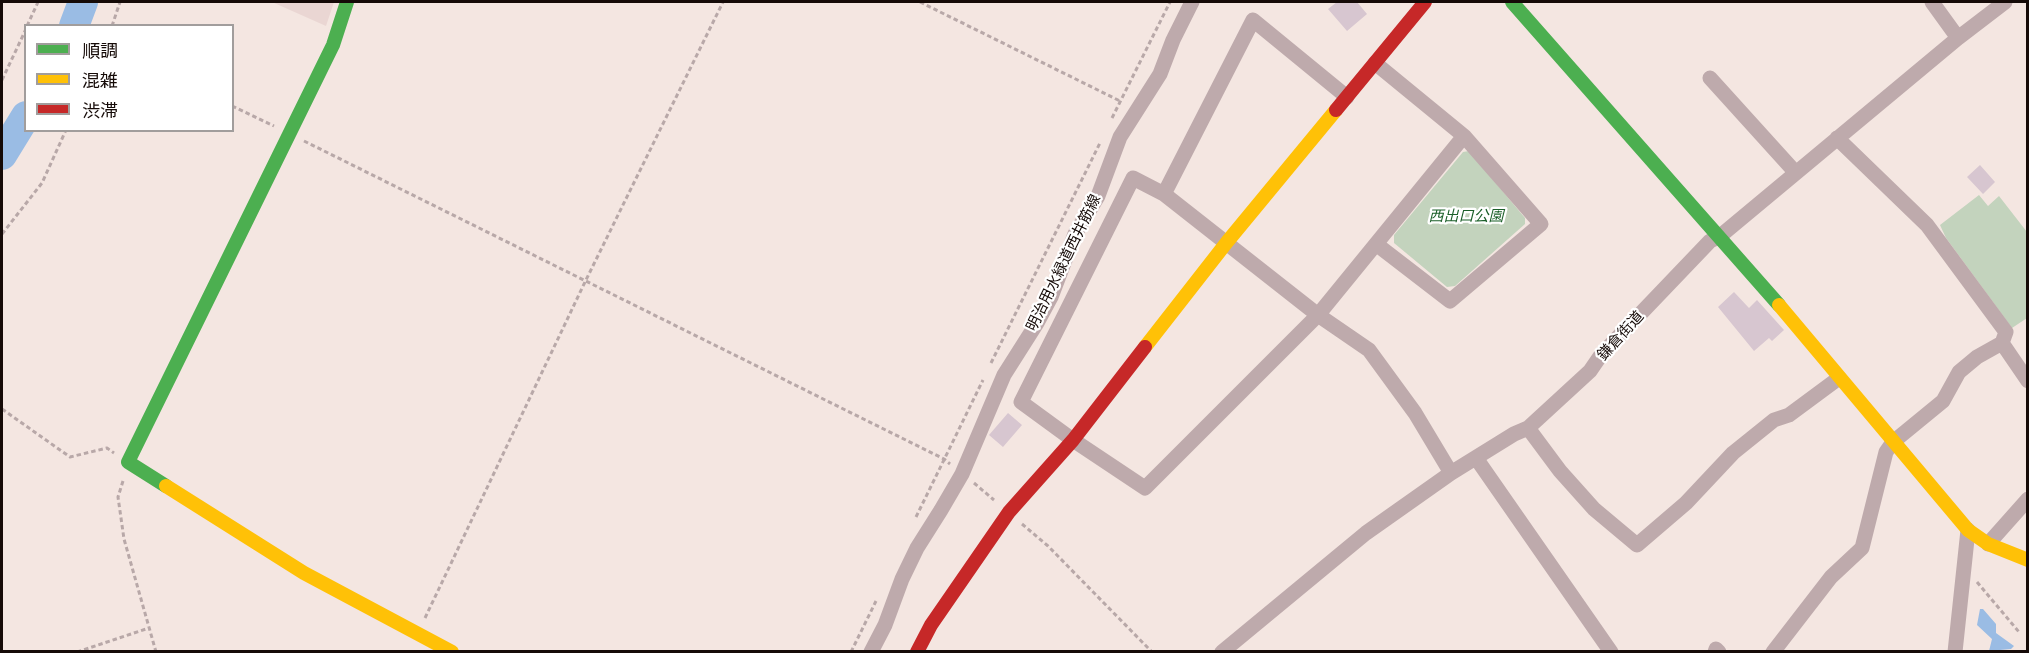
<!DOCTYPE html>
<meta charset="utf-8">
<style>
body{margin:0}
#map{position:relative;width:2029px;height:653px;overflow:hidden;background:#f4e6e1;font-family:Merriweather,"Noto Sans JP",serif}
canvas{display:block}
.frame{position:absolute;inset:0;border:3px solid #150a07;pointer-events:none}
.legend{position:absolute;left:24px;top:24px;width:210px;height:108px;box-sizing:border-box;background:#fff;border:2px solid #a19d9c;margin:0;padding:8px 10px;list-style:none;font-size:18px;color:#150a07}
.legend li{display:flex;align-items:center;gap:12px;height:30px}
.legend b{width:30px;border:2px solid #a19d9c}
</style>
<div id="map">
<canvas width="2029" height="653"></canvas>
<div class="frame"></div>
<ul class="legend">
<li><b style="height:8px;background:#4caf50"></b>順調</li>
<li><b style="height:8px;background:#ffc107"></b>混雑</li>
<li><b style="height:8px;background:#c62828"></b>渋滞</li>
</ul>
</div>
<script>
const context = document.querySelector('canvas').getContext('2d');
context.lineJoin = 'round';
function fill(path, color) {
  context.fillStyle = color;
  context.fill(path, 'evenodd');
}
function stroke(path, color, width, dash) {
  context.strokeStyle = color;
  context.lineWidth = width;
  context.lineCap = dash ? 'butt' : 'round';
  context.setLineDash(dash || []);
  context.stroke(path);
}
function drawText(font, color, halo, rows, align = 'center') {
  context.font = font + ' Merriweather,"Noto Sans JP",serif';
  context.lineWidth = 4.5;
  context.setLineDash([]);
  context.textBaseline = 'middle';
  context.strokeStyle = halo;
  context.fillStyle = color;
  for (const [text, x, y, turn = 0] of rows) {
    context.save();
    context.translate(x, y);
    context.rotate((+turn || 0) * Math.PI / 180);
    context.textAlign = isNaN(turn) ? turn : align;
    if (halo) context.strokeText(text, 0, 0);
    context.fillText(text, 0, 0);
    context.restore();
  }
}
const industrial = new Path2D(`
 M272,2H334L326,26Z`);
const green = new Path2D(`
 M1469,151L1525,218V224L1455,286L1447,287L1394,243V235L1463,152Z
 M1979,195L1988,206L1999,196L2027,232V318L2012,328L1946,238L1940,225Z`);
const water = new Path2D(`
 M1980,609H1983L1996,624V633L2014,646L2011,649L1989,651L1992,639L1977,625Z`);
const river = new Path2D(`
 M74,26L83,2
 M2,155L26,116`);
const building = new Path2D(`
 M1337,2H1357L1367,14L1347,31L1328,9Z
 M1980,165L1995,182L1983,194L1967,177Z
 M1734,292L1749,308L1757,300L1784,330L1772,341L1769,338L1754,351L1718,307Z
 M1008,413L1022,425L1003,447L989,435Z`);
const path = new Path2D(`
 M920,2L1120,101
 M27,26L38,2
 M112,26L120,2
 M2,80L26,29
 M232,106L274,126
 M1112,118L1170,2
 M304,141L944,459L950,464
 M2,234L42,183L66,130
 M991,363L1100,143
 M2,409L70,457L107,448L114,453
 M123,481L118,497L124,539L156,652
 M974,483L994,500
 M916,517L983,380
 M1022,524L1048,546L1152,652
 M1977,582L2019,632
 M425,618L585,282L723,2
 M77,652L149,628
 M851,652L876,601`);
const street = new Path2D(`
 M1932,2L1958,38
 M1710,78L1796,173
 M1347,97L1253,20L1164,194L1133,178L1021,402L1073,440L1145,488L1318,315L1464,136L1375,63
 M1837,138L1927,225L2006,332L2002,343L2028,381
 M1164,194L1318,315L1369,350L1415,413L1451,473
 M1376,244L1450,301L1541,224L1464,136
 M1528,428L1560,471L1594,509L1637,545L1686,503L1733,453L1774,420L1789,415L1839,378
 M1476,458L1611,652
 M1988,544L2028,499
 M871,652L885,625L902,579L917,548L941,510L962,474L1004,375L1037,323L1051,297L1075,234L1098,196L1120,137L1160,74L1173,40L1192,2
 M1222,652L1366,533L1451,473L1514,434L1528,428L1590,371L1601,355L1710,241L1719,237L1958,38L2005,2
 M1715,652L1716,649L1719,652
 M1773,652L1831,577L1862,548L1886,452L1893,442L1943,401L1959,372L1977,357L2002,343
 M1955,652L1968,530`);
const fast = new Path2D(`
 M1512,2L1779,305
 M166,486L128,462L333,45L347,2`);
const slow = new Path2D(`
 M1779,305L1968,530L1988,544L2028,560
 M1145,347L1227,242L1336,110
 M166,486L304,573L452,652`);
const jam = new Path2D(`
 M1336,110L1425,2
 M917,652L931,625L1009,512L1073,440L1145,347`);
const parkNames = [
 ["西出口公園",1466,217]
];
const streetNames = [
 ["明治用水緑道西井筋線",1064,263,-64],
 ["鎌倉街道",1621,336,-48]
];
fill(industrial, '#ead6d3');
fill(green, '#c3d3bd');
fill(water, '#9abce4');
stroke(river, '#9abce4', 30);
fill(building, '#d7c6d0');
stroke(path, '#b8a8a8', 3, [4.5, 3]);
stroke(street, '#beaaac', 15);
stroke(fast, '#4caf50', 14);
stroke(slow, '#ffc107', 14);
stroke(jam, '#c62828', 14);
drawText('italic 15px', '#1b5f29', '#fff', parkNames);
drawText('15px', '#150a07', '#fff', streetNames);
</script>
